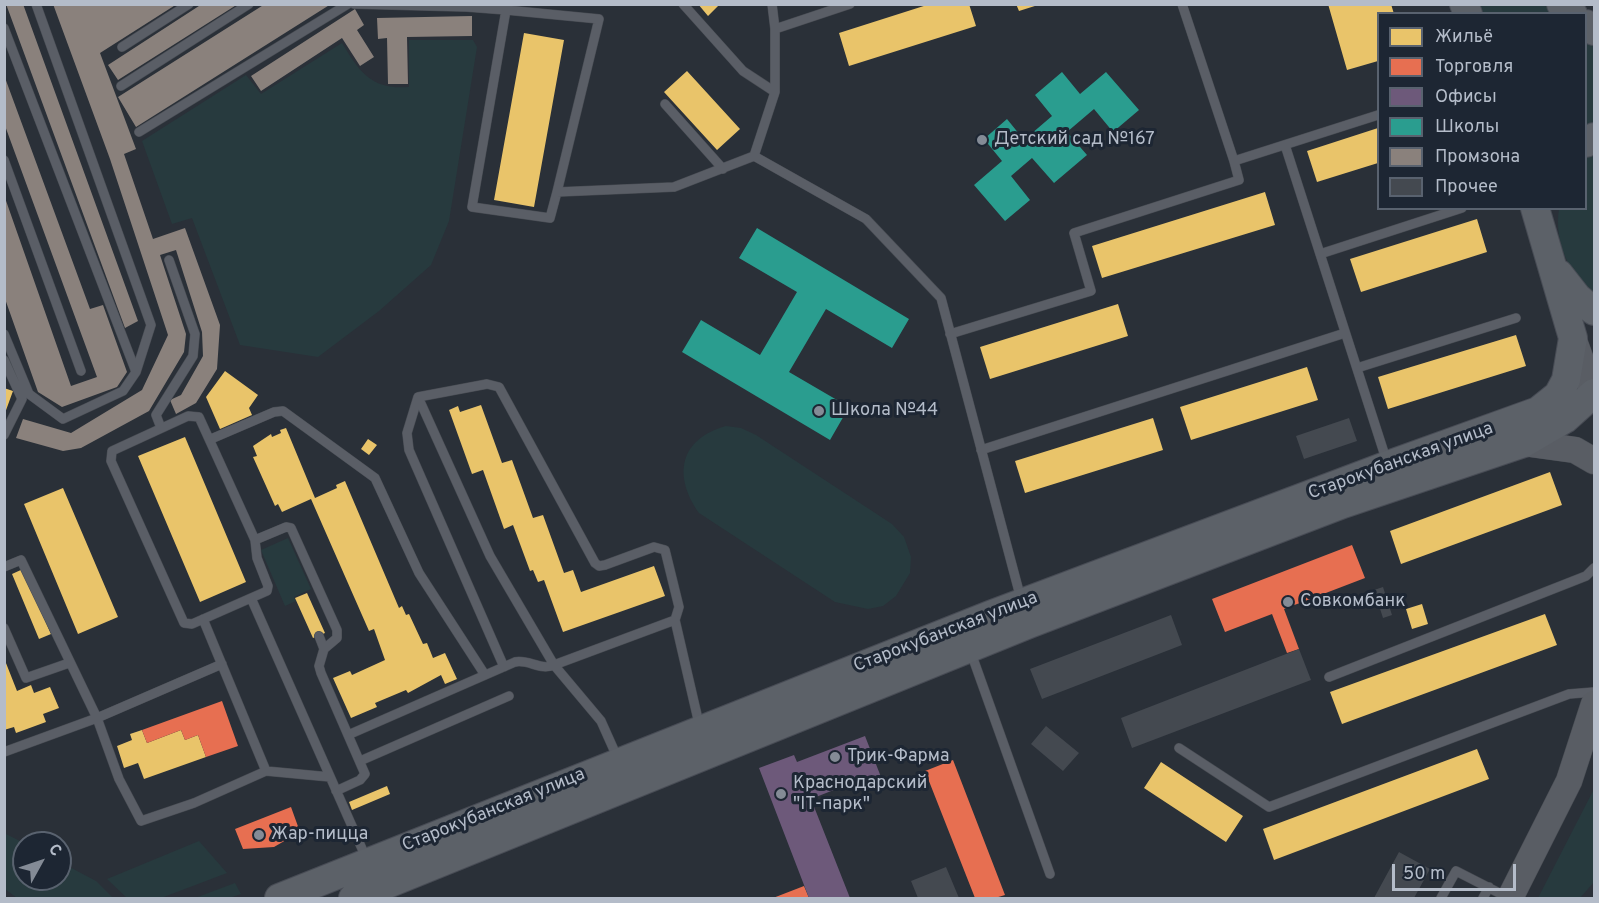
<!DOCTYPE html>
<meta charset="utf-8">
<style>
body{margin:0}
#map{position:relative;width:1599px;height:903px;overflow:hidden;background:#2a3038;font-family:Overpass,sans-serif}
canvas{display:block}
.frame{position:absolute;inset:0;border:6px solid #b4bcc9;pointer-events:none}
.legend{position:absolute;left:1377px;top:12px;width:210px;height:198px;box-sizing:border-box;background:#1d2633;border:2px solid #59626f;margin:0;padding:8px 10px;list-style:none;font-size:18px;color:#b4bcc9}
.legend li{display:flex;align-items:center;gap:12px;height:30px}
.legend b{width:30px;border:2px solid #59626f}
.north{position:absolute;left:12px;top:831px;width:60px;height:60px;box-sizing:border-box;background:#1d2633;border:2px solid #59626f;border-radius:50%;rotate:50deg;font-size:16px;font-weight:700;line-height:24px;text-align:center;color:#b4bcc9}
.north::after{content:'';display:block;margin:auto;width:21px;height:27px;background:#848b96;clip-path:polygon(50% 0,100% 100%,50% 72%,0 100%)}
.scale{position:absolute;left:1392px;top:864px;width:124px;height:27px;box-sizing:border-box;border:3px solid #b4bcc9;border-top:0;padding-left:8px;font-size:18px;line-height:21px;white-space:nowrap;color:#b4bcc9;-webkit-text-stroke:4px #1d2633;paint-order:stroke}
</style>
<div id="map">
<canvas width="1599" height="903"></canvas>
<div class="frame"></div>
<ul class="legend">
<li><b style="height:16px;background:#e9c46a"></b>Жильё</li>
<li><b style="height:16px;background:#e76f51"></b>Торговля</li>
<li><b style="height:16px;background:#6d597a"></b>Офисы</li>
<li><b style="height:16px;background:#2a9d8f"></b>Школы</li>
<li><b style="height:16px;background:#8a817c"></b>Промзона</li>
<li><b style="height:16px;background:#444950"></b>Прочее</li>
</ul>
<div class="north">С</div>
<div class="scale">50 m</div>
</div>
<script>
const context = document.querySelector('canvas').getContext('2d');
context.lineJoin = 'round';
function fill(path, color) {
  context.fillStyle = color;
  context.fill(path, 'evenodd');
}
function stroke(path, color, width, dash) {
  context.strokeStyle = color;
  context.lineWidth = width;
  context.lineCap = dash ? 'butt' : 'round';
  context.setLineDash(dash || []);
  context.stroke(path);
}
function drawText(font, color, halo, rows, align = 'center') {
  context.font = font + ' Overpass,sans-serif';
  context.lineWidth = 6;
  context.setLineDash([]);
  context.textBaseline = 'middle';
  context.strokeStyle = halo;
  context.fillStyle = color;
  for (const [text, x, y, turn = 0] of rows) {
    context.save();
    context.translate(x, y);
    context.rotate((+turn || 0) * Math.PI / 180);
    context.textAlign = isNaN(turn) ? turn : align;
    if (halo) context.strokeText(text, 0, 0);
    context.fillText(text, 0, 0);
    context.restore();
  }
}
const green = new Path2D(`
 M1476,5H1544L1555,13H1482Z
 M1586,39L1594,47V127L1586,132Z
 M409,40H473L477,47L449,221L431,265L379,311L318,357L240,345L192,218L172,224L142,141L246,75L261,94L342,43C360,73 372,90 409,87Z
 M1594,150V293C1568,274 1554,241 1559,209L1586,208V157Z
 M726,426L741,428L756,435L892,524L904,537L911,557L910,573L896,596L883,606L868,609L835,602L699,513C673,476 679,439 726,426Z
 M288,538L311,589L294,597L296,601L285,606L261,550Z
 M1594,789V882L1580,898H1538Z
 M4,833L24,843V879H60V862L96,881L113,898H17L5,889Z
 M199,841L227,873L161,898H127L107,879Z
 M235,883L241,894L229,898H195Z`);
const homes = new Path2D(`
 M698,4H720L708,16Z
 M930,4H969L976,26L849,66L839,33Z
 M1016,4H1038V5L1019,11Z
 M1328,4H1391L1394,14H1378V61L1347,70Z
 M524,33L564,40L534,207L494,200Z
 M687,71L740,129L717,150L664,92Z
 M1378,128V163L1317,182L1307,151Z
 M1265,192L1275,225L1102,278L1092,246Z
 M1477,219L1487,252L1361,292L1350,259Z
 M1118,304L1128,336L990,379L980,347Z
 M1516,335L1526,366L1388,409L1378,377Z
 M1307,367L1318,400L1191,440L1180,407Z
 M225,371L258,395L249,408L252,415L220,429L206,397Z
 M4,388L13,391L5,413H4Z
 M481,405L502,463L512,460L533,518L543,515L564,573L573,570L581,592L654,566L665,596L563,632L544,580L538,582L533,570L530,571L513,525L504,529L483,470L472,474L449,410L458,406L460,412Z
 M1153,418L1163,450L1025,493L1015,461Z
 M286,428L315,498L337,488L336,485L345,481L399,608L402,606L406,615L409,614L423,644L427,643L433,658L445,653L457,679L445,684L441,675L408,693L406,690L375,703L377,707L351,718L333,678L350,671L352,675L385,660L374,629L369,631L311,499L282,512L278,504L275,506L253,457L257,456L253,446L271,434L272,437L281,433L280,430Z
 M185,437L246,582L200,602L138,456Z
 M368,439L377,445L369,455L361,449Z
 M1550,472L1562,505L1401,564L1390,531Z
 M63,488L118,617L78,634L24,504Z
 M23,569L51,634L39,639L12,574Z
 M307,593L325,633L313,638L295,598Z
 M1422,604L1428,624L1412,629L1406,609Z
 M1545,614L1557,645L1342,724L1330,692Z
 M4,658L17,691L31,685L34,693L50,687L59,708L43,714L46,722L16,733L14,727L4,730Z
 M142,730L147,743L181,730L185,740L198,735L206,757L144,779L138,763L124,768L117,746L132,740L130,734Z
 M1477,749L1489,779L1274,860L1263,829Z
 M1161,762L1243,816L1226,842L1144,788Z
 M387,786L390,794L352,810L349,802Z`);
const shops = new Path2D(`
 M1352,545L1365,578L1284,609L1299,649L1287,653L1272,614L1225,632L1212,599Z
 M222,701L238,746L206,757L198,735L185,740L181,730L147,743L142,730Z
 M953,760L1005,895L995,898H975L925,771Z
 M291,807L300,832L274,847L243,849L235,829Z
 M804,886L809,898H773Z`);
const offices = new Path2D(`
 M865,736L881,777L865,782L864,778L811,799L850,898H809L759,768L794,755L797,762Z`);
const schools = new Path2D(`
 M1062,72L1080,94L1106,72L1139,110L1113,132L1094,109L1067,132L1087,155L1054,183L1032,158L1011,176L1030,200L1005,221L974,185L1002,161L984,139L1007,119L1024,140L1052,116L1035,95Z
 M757,228L909,319L892,348L826,309L789,372L849,407L830,440L682,352L701,320L760,355L797,292L739,258Z`);
const industry = new Path2D(`
 M6,4H23L138,321L125,328Z
 M53,4H177L100,53L136,149L124,154L153,239L185,228L220,325L217,369L196,403L176,414L170,400L181,395L203,356L202,332L176,250L160,255L186,334L184,352L149,411L81,448L63,451L16,438L23,419L71,433L142,390L168,335L110,159Z
 M202,4H238L118,80L108,65Z
 M265,4H331L136,127L118,97Z
 M355,9L364,25L357,30L374,57L360,66L342,38L261,91L251,76Z
 M472,16V36L407,37L408,84H388L387,38L378,39L377,18Z
 M4,75L90,309L103,305L127,372L117,387L62,407L38,392L4,296V195L71,386L97,377L4,123Z`);
const building = new Path2D(`
 M1349,418L1357,441L1304,459L1296,436Z
 M1383,587L1392,615L1383,618L1374,590Z
 M1171,615L1182,645L1042,699L1030,669Z
 M1299,649L1311,680L1132,748L1121,718Z
 M1046,726L1079,753L1063,771L1031,744Z
 M1399,852L1430,869L1414,898H1374Z
 M946,867L959,898H918L911,881Z`);
const service = new Path2D(`
 M354,4L467,7V4
 M683,4L743,71L775,92
 M772,4L775,29V92L754,156L866,219L941,298L1021,599
 M1182,4L1234,161L1378,115
 M467,7L506,10
 M4,28L136,372
 M775,29L850,4
 M122,47L189,4
 M121,86L249,4
 M665,104L723,169
 M139,132L348,4
 M1285,145L1387,462
 M4,160L81,371
 M557,192L550,218L472,207L506,10L599,19L557,192L674,187L754,156
 M1320,254L1462,208
 M4,334L29,394L63,419L123,391L136,372L151,325L36,4
 M950,334L1091,291L1074,233L1239,180L1234,161
 M4,360L22,399L4,435
 M1357,368L1516,318
 M161,428L156,415L193,356L195,334L169,260
 M211,439L274,412L283,411L375,478L419,573L485,675
 M981,450L1345,333
 M255,540L286,527L291,528L337,630V638L324,649L319,666L321,673L365,774L360,780L336,791
 M4,567L21,560L97,718L119,779L141,821L194,803L266,771L330,777
 M251,598L267,591L268,586L257,558L255,540L199,417L188,416L112,451L111,461L184,623L192,624L251,598L367,860
 M203,619L266,771
 M4,628L26,678L69,663
 M319,636L324,649
 M970,650L1050,874
 M504,667L409,450L407,433L418,397L487,384L499,387L595,563L599,566L605,565L654,547L665,550L679,607L675,620
 M1329,677L1586,576L1594,568
 M348,735L515,662C529,659 540,671 554,665L490,556L418,397
 M1179,748L1269,807L1569,694L1594,692
 M4,752L97,718L222,664
 M618,759L601,721L554,665L675,620L700,728
 M360,761L509,696
 M1441,898L1456,871L1507,897
 M1483,898L1489,887`);
const secondary = new Path2D(`
 M1573,338L1594,396
 M1524,443L1575,450L1594,461
 M1510,898L1569,781L1594,704`);
const primary = new Path2D(`
 M1464,4L1468,14
 M1561,4L1573,14
 M1586,24L1594,31
 M1586,143L1594,137
 M1559,274L1577,297L1594,311
 M279,898L990,615L1388,465L1538,411L1558,395L1566,380L1573,338L1535,208
 M353,898L1029,624L1343,504L1524,443L1565,419L1594,393`);
const markers = [
 [982,140,6,"#848b96"],
 [819,411,6,"#848b96"],
 [1288,602,6,"#848b96"],
 [835,757,6,"#848b96"],
 [781,794,6,"#848b96"],
 [259,835,6,"#848b96"]
];
const poiNames = [
 ["Детский сад №167",994,140],
 ["Школа №44",831,411],
 ["Совкомбанк",1300,602],
 ["Трик-Фарма",847,757],
 ["Краснодарский",793,784],
 ["\"IT-парк\"",793,805],
 ["Жар-пицца",271,835]
];
const streetNames = [
 ["Старокубанская улица",1401,462,-20],
 ["Старокубанская улица",946,633,-21],
 ["Старокубанская улица",494,811,-22]
];
fill(green, '#273a3e');
fill(homes, '#e9c46a');
fill(shops, '#e76f51');
fill(offices, '#6d597a');
fill(schools, '#2a9d8f');
fill(industry, '#8a817c');
fill(building, '#444950');
stroke(service, '#484c53', 10);
stroke(secondary, '#484c53', 27);
stroke(primary, '#484c55', 30);
stroke(service, '#5a5e66', 9);
stroke(secondary, '#595d64', 26);
stroke(primary, '#5c6168', 28);
for (const [x, y, r, color] of markers) {
  const dot = new Path2D();
  dot.arc(x, y, r, 0, 2 * Math.PI);
  context.fillStyle = color;
  context.fill(dot);
  stroke(dot, '#1d2633', 2);
}
drawText('18px', '#b4bcc9', '#1d2633', poiNames, 'left');
drawText('18px', '#b4bcc9', '#1d2633', streetNames);
</script>
